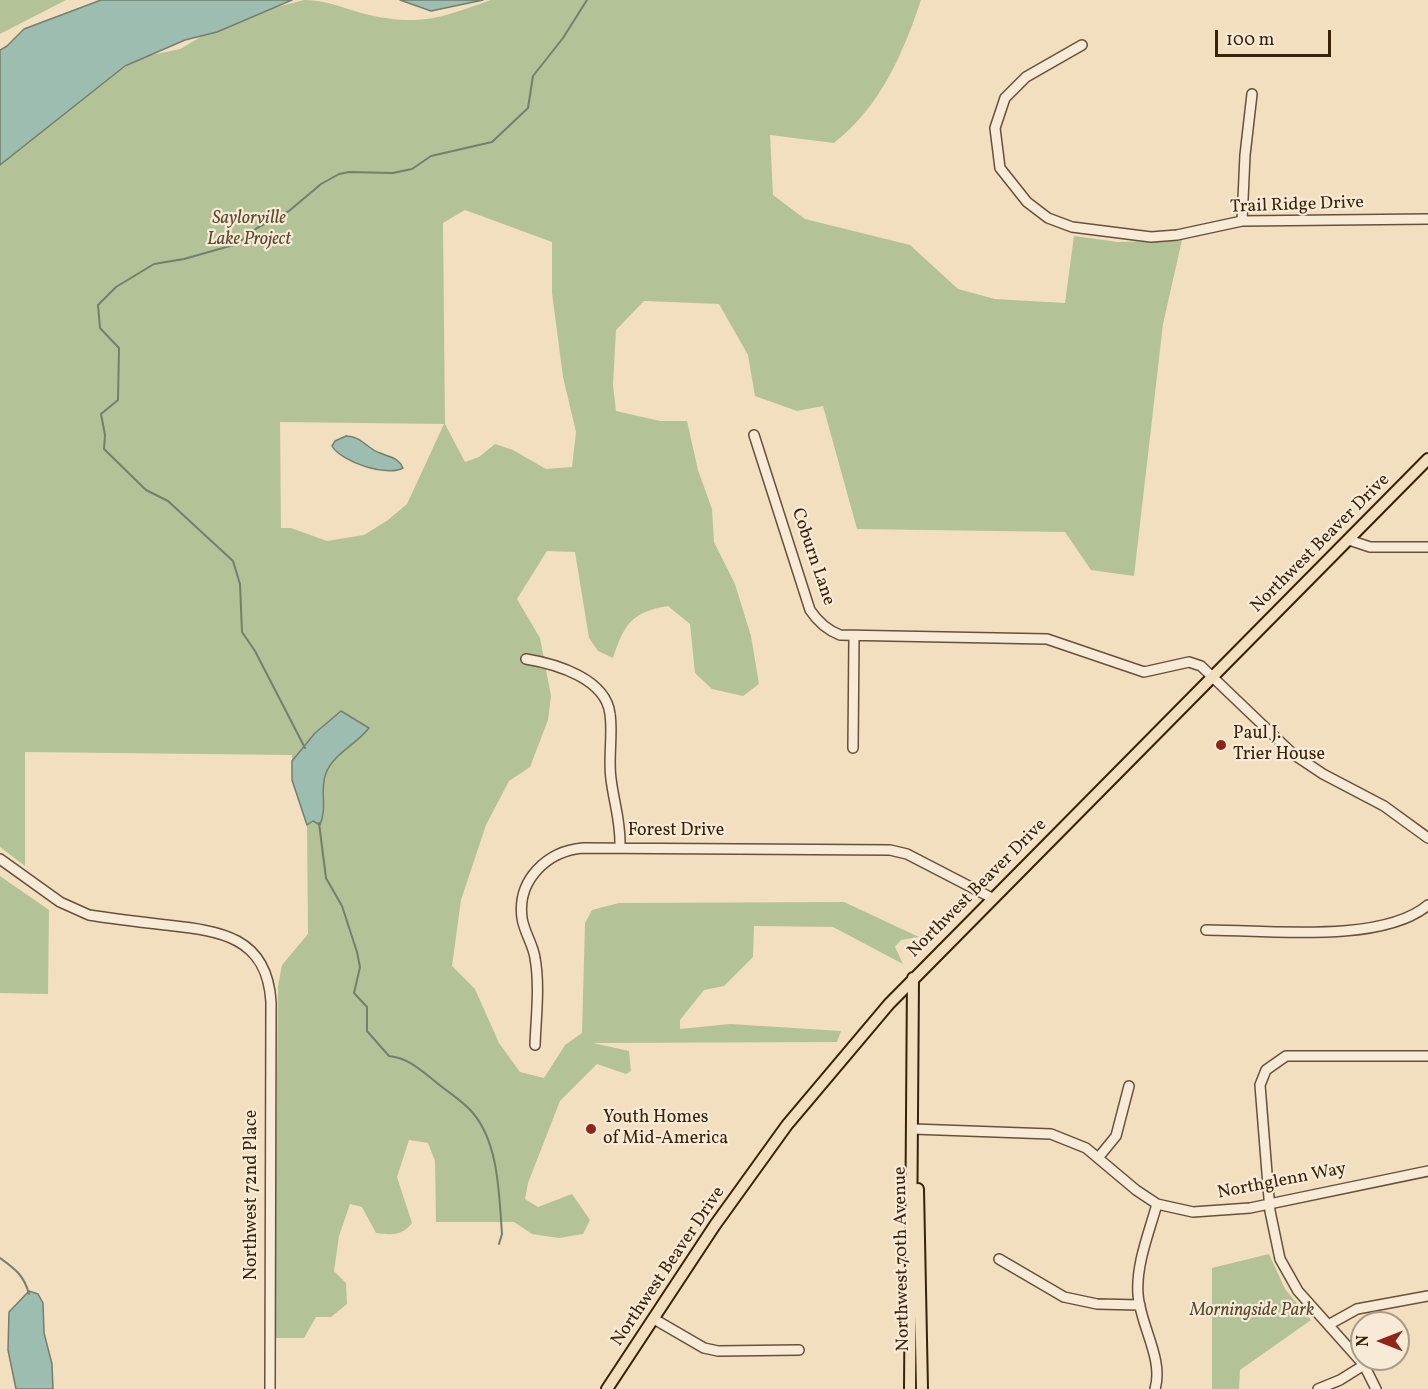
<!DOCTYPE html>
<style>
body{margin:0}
#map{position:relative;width:1428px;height:1389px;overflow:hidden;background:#f2dfc0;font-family:Vollkorn,serif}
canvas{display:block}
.north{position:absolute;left:1350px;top:1311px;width:60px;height:60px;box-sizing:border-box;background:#f7ead6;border:2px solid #ab9a84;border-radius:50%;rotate:270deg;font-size:16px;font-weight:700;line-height:24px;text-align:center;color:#39220a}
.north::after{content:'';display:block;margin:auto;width:21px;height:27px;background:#8f2418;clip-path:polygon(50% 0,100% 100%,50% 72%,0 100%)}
.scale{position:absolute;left:1215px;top:30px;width:116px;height:27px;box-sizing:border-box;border:3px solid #39220a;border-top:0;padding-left:8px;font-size:18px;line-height:21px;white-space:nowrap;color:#39220a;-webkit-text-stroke:4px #f7ead6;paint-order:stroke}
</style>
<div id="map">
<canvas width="1428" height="1389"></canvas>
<div class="north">N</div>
<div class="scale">100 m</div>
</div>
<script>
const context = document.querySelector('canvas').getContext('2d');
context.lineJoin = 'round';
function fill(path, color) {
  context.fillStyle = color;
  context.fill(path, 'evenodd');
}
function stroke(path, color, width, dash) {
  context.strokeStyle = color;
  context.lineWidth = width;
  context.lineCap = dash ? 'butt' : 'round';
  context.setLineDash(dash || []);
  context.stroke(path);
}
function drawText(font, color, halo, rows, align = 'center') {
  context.font = font + ' Vollkorn,serif';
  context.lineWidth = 4.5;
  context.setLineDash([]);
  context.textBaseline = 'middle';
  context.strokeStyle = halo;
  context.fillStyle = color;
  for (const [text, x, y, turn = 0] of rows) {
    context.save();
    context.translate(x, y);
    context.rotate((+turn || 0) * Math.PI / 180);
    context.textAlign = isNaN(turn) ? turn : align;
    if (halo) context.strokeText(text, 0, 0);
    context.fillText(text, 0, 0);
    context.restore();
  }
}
const green = new Path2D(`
 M0,0H66L0,34Z
 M304,0C325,0 341,7 361,13C419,27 437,19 491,0H921C903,54 880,107 834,143L770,135L773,195L805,219L910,245L958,289L995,299L1065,303L1074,236L1118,242L1182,240L1163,324L1134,576L1091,570L1065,532L857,529L823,406L797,411L755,396L748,355L719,304L644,301L616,330L613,385L616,411L660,421H687L698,470L712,509L714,542L735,584L751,636L759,684L743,696L712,689L695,673L690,624L668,606C631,612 624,625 613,658L598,651L589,638L575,552L547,551L517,599L540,638L551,696L548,720L530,767L509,781L486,825L461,900L452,966L475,989L499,1043L520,1072L544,1078L565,1045L582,1033L585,923L592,910L619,903L844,902L919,937L901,940L895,947L903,964L833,927L754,926L753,957L724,986L704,990L680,1020V1029L730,1024L841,1031L837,1042L593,1043L629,1051L631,1071L626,1074L597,1064L560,1101L528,1183L525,1199L538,1207L572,1194L590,1220L583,1234L559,1238L532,1234L514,1222H436L435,1161L428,1143L409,1140L397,1177L412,1223C402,1236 391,1235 376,1233L362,1207L350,1204L339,1236L334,1271L346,1283L347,1304L331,1317H316L304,1338H274L278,986L282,965L308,934L307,825L313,821L320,825C328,807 319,791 326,773C334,753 356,745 369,728L341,711L315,733L292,761V755L25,752V866L0,847V158L90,94L106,78L132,63L151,55L180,49L221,25L246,15ZM465,210L552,242V293L563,377L576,432L572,467L546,469L513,450L495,444L479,457L465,462L445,424L443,223ZM280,422L444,424L407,504L388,520L364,535L327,541L291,528H281Z
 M0,876L49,910L48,994L0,993Z
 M1269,1254L1285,1289L1311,1320L1240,1370L1239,1389H1212V1268Z`);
const water = new Path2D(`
 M101,0H292L217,32L185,40L125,66L0,165V50L7,46L24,29Z
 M400,0H483L431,11Z
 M346,436C362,436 367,449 380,453C389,457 398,457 403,468C387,477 341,462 332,446L335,441Z
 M341,711L369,728C356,745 334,753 326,773C319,791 328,805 320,825L313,821L307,825L292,780V761L315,733Z
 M29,1291L38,1294L43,1303L44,1333L52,1364L53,1389H16L8,1350L9,1312Z`);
const stream = new Path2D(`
 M305,748L255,651L242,632L240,584L233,561L168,501L146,490L104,449L105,435L101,414L118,400L119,348L100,328L98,305L116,287L154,264L184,259L237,244L257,228L289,211L321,184L339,174L349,172L393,173L412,169L431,156L492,142L528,108L533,76L563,38L587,0
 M319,823L326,878L342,906L357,952L360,967L354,993L367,1007V1031L389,1056C409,1058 422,1071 437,1083C449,1093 462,1100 473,1113C499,1144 499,1195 502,1234L499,1244
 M0,1258C14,1268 24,1275 29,1294`);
const minor = new Path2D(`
 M1082,45L1026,77L1005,98L995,128L1000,168L1027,202L1048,218L1072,227L1151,237L1177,235L1242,221L1428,219
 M1242,221L1245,155L1252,94
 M754,435L810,610C818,622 827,630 840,635L1047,639L1144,672L1189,662L1201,666L1293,754L1323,774L1384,806L1428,838
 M1349,540L1370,547H1428
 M526,659C557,664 606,679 610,714C613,735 608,758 611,779C614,804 621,821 620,848
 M853,748L854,636
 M0,859L60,902L89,915C114,919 140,922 166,925C220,931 267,936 271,1002L270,1389
 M1206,930C1266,930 1382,944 1428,905
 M535,1045C536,1017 540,986 535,958C533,944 524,932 522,918C517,880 547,851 583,848L890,850L907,854L992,898
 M913,1129L1051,1134L1086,1148L1136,1190L1157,1204L1193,1212L1250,1208L1428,1171
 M1098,1158L1116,1136L1129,1086
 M999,1259L1064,1297L1097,1304L1140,1305
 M654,1319L704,1348L718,1351L799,1350
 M1330,1324L1357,1309L1428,1296
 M1155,1389C1164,1359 1140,1325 1138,1294C1136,1264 1149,1233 1157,1204
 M1318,1389L1340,1380L1364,1365
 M1376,1389L1364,1365L1298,1291L1280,1259L1270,1211L1260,1085L1266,1070L1286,1056H1428`);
const major = new Path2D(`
 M918,1189L922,1389
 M607,1389L715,1225L787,1125L889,1004L1428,459
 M910,1389L913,978`);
const markers = [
 [1221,745,6,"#8f2418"],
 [591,1129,6,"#8f2418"]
];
const streetNames = [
 ["Trail Ridge Drive",1297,206,-2],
 ["Northwest Beaver Drive",1321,544,-45],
 ["Coburn Lane",812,557,71],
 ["Forest Drive",676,832],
 ["Northwest Beaver Drive",978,889,-45],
 ["Northglenn Way",1282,1182,-11],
 ["Northwest 72nd Place",253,1195,-90],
 ["Northwest 70th Avenue",903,1259,-91],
 ["Northwest Beaver Drive",669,1267,-56]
];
const parkNames = [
 ["Saylorville",249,220],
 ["Lake Project",249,241],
 ["Morningside Park",1252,1312]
];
const poiNames = [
 ["Paul J.",1233,735],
 ["Trier House",1233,756],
 ["Youth Homes",603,1119],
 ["of Mid-America",603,1140]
];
fill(green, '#b4c397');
fill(water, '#9cbdaf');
stroke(water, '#747f6d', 1.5);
stroke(stream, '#747f6d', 2);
stroke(minor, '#675138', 12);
stroke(major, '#39220a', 14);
stroke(minor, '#f7ead6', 9);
stroke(major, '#f2dfc0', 10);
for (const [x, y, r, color] of markers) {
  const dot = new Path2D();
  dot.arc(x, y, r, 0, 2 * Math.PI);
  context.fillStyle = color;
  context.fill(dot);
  stroke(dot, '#f7ead6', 2);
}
drawText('18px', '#39220a', '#f7ead6', streetNames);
drawText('italic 18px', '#584a2d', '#f7ead6', parkNames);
drawText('18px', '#39220a', '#f7ead6', poiNames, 'left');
</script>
